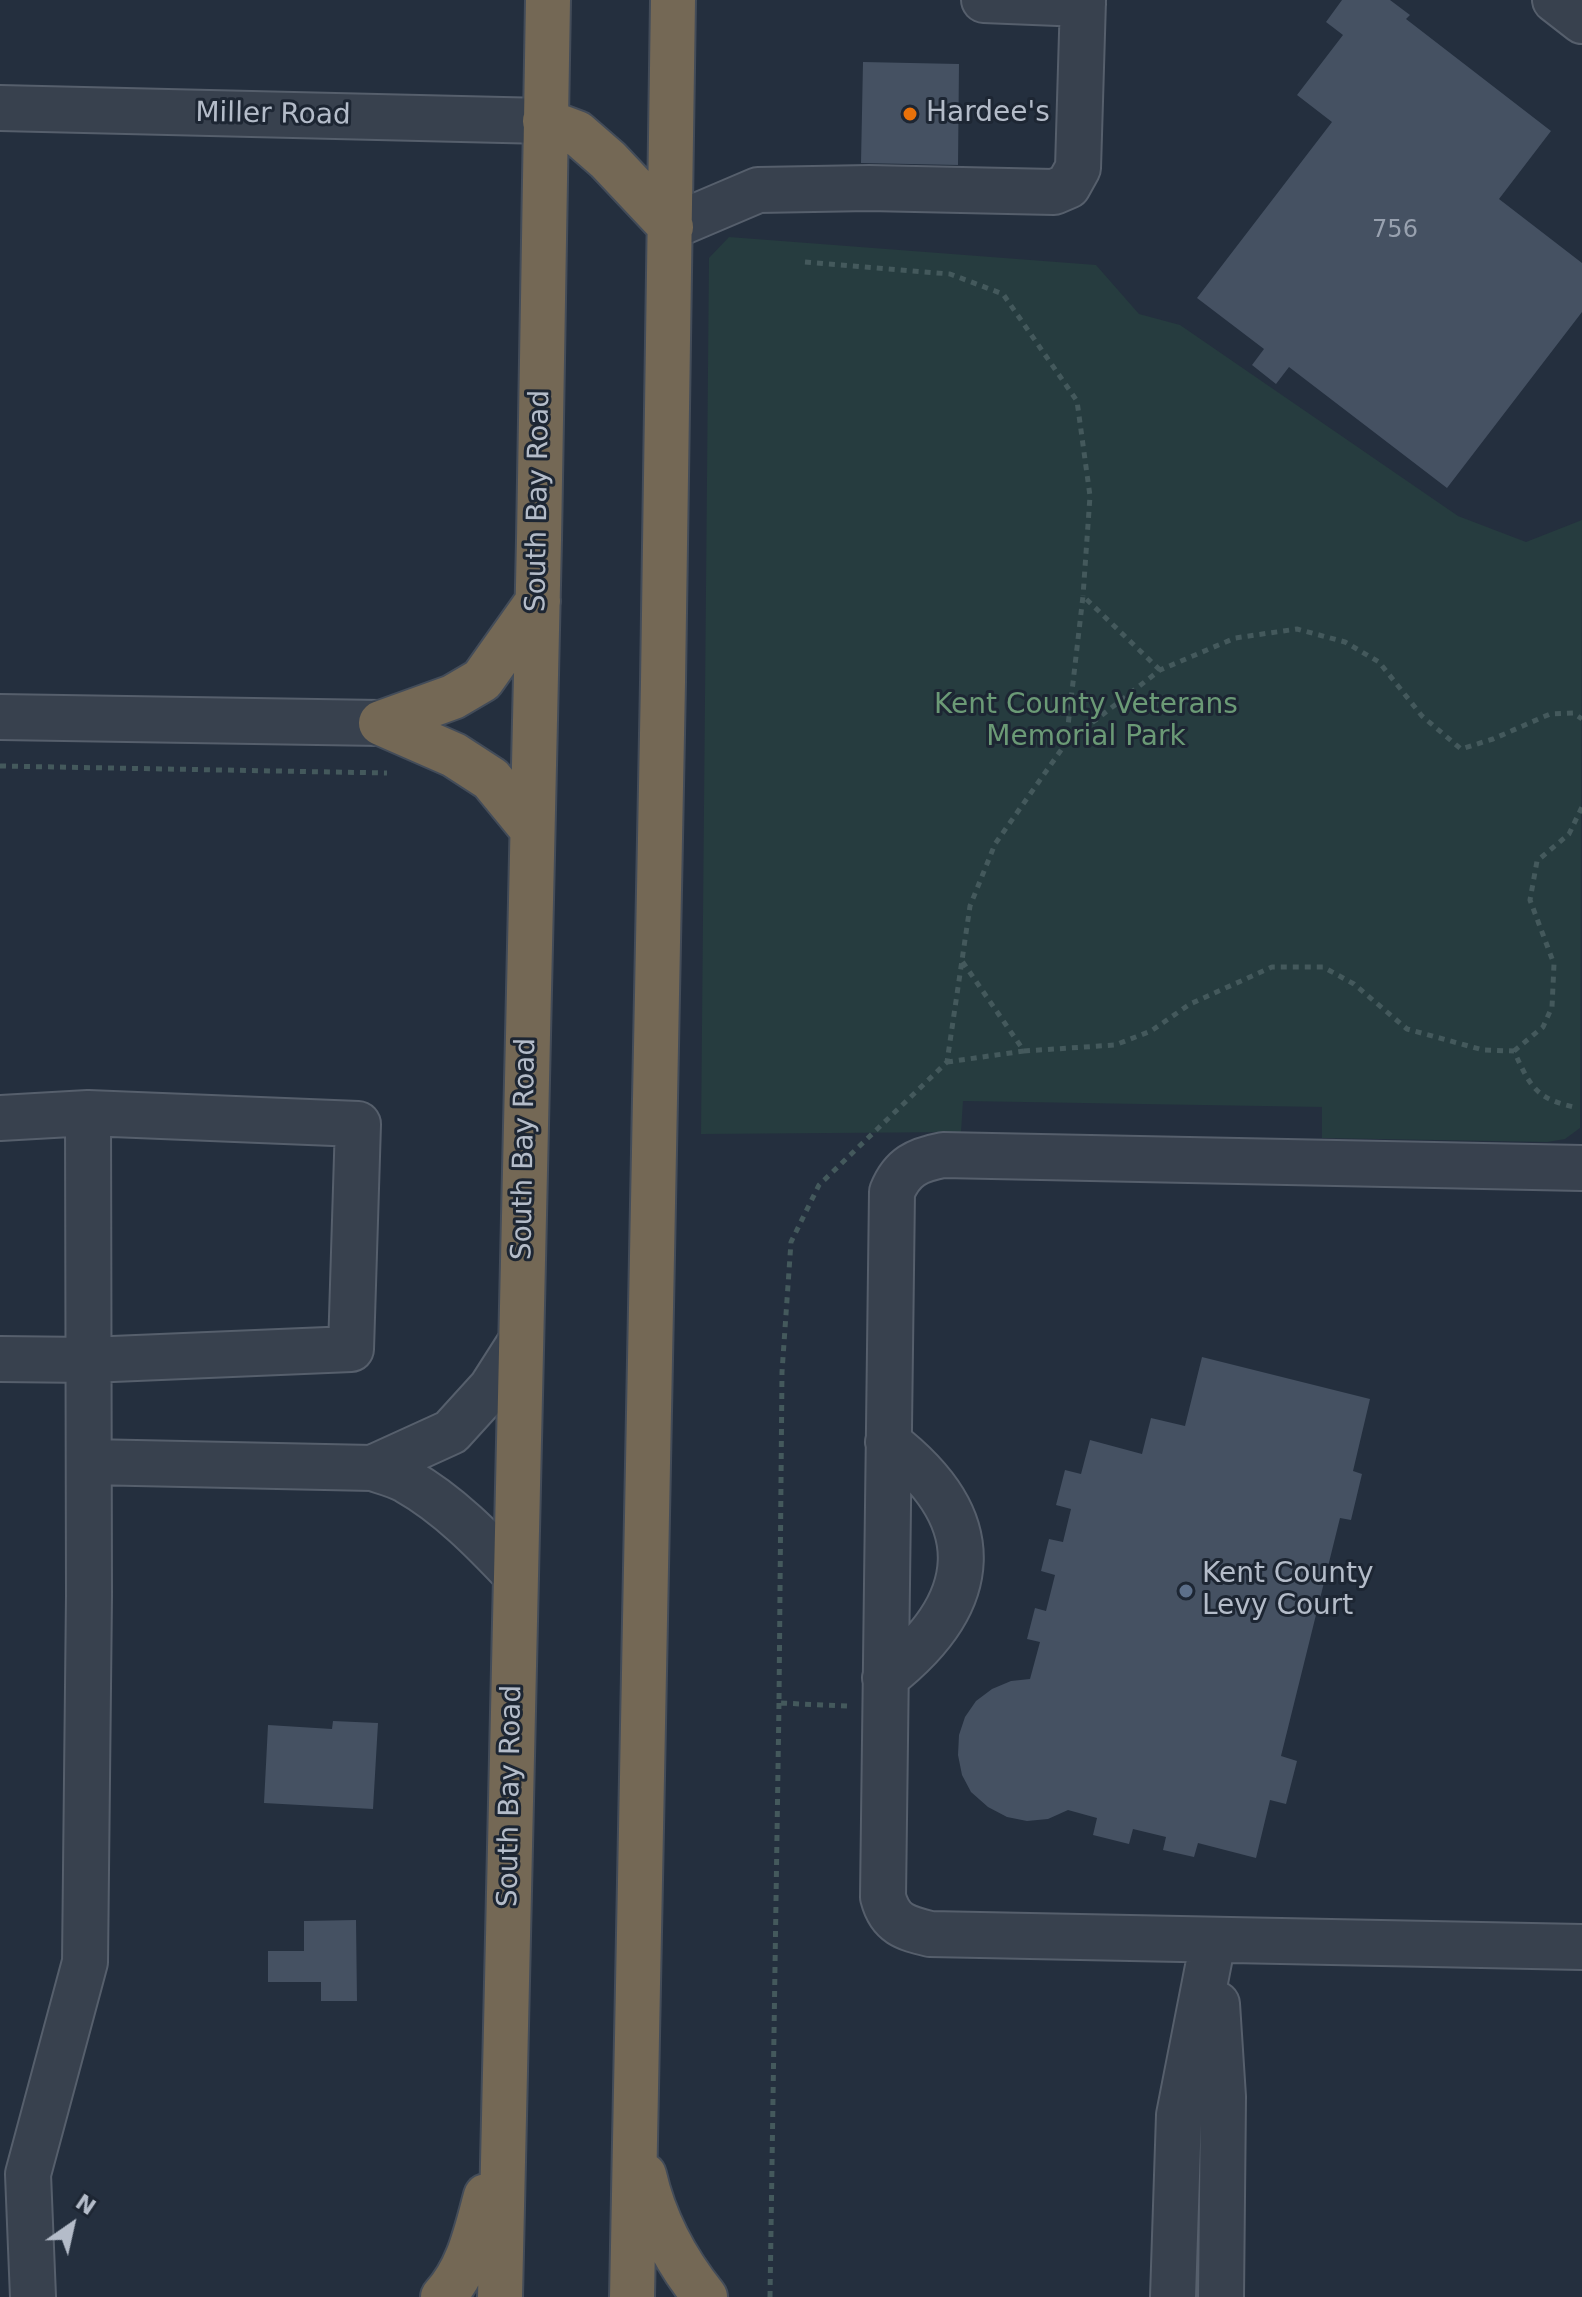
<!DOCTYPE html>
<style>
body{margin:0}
#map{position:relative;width:1582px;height:2297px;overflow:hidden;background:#242f3e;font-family:"DejaVu Sans",sans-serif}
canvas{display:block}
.north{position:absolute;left:32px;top:2185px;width:80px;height:80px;-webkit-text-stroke:6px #1d2633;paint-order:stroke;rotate:34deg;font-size:22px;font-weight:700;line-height:32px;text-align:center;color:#b4bcc9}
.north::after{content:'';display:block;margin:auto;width:28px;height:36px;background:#b4bcc9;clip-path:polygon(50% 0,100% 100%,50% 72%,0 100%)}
</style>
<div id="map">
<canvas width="1582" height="2297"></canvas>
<div class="north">N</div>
</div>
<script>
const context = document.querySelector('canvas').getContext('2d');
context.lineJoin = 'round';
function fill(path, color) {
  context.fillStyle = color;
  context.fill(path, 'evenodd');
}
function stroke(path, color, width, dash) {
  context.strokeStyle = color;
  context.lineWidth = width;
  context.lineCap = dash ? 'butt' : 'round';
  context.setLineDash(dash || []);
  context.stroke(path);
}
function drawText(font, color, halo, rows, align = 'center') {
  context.font = font + ' "DejaVu Sans",sans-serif';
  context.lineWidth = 6;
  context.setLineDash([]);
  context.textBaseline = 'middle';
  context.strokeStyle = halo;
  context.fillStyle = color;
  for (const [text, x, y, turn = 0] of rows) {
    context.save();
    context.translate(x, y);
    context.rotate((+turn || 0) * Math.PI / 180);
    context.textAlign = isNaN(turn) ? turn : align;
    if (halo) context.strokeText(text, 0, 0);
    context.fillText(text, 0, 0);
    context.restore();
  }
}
const green = new Path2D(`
 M729,237L1096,265L1139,314L1180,325L1458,516L1526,542L1582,520L1580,1128L1565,1139L1547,1142L1322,1138V1107L963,1101L961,1132L701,1134L709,258Z`);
const building = new Path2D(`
 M1342,0H1390L1410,15L1406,19L1551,131L1499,199L1582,263V312L1447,488L1289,367L1276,384L1252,365L1264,349L1197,298L1332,122L1297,95L1343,35L1326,22Z
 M863,62L959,64L958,165L861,163Z
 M1202,1357L1370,1399L1353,1471L1362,1474L1351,1520L1340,1518L1281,1756L1297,1761L1286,1804L1270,1800L1256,1858L1198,1843L1194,1857L1163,1850L1166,1837L1133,1829L1129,1844L1093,1835L1097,1818L1068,1810L1048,1819L1027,1821L1007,1817L988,1807L971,1792L962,1775L958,1755L959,1735L965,1717L976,1701L992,1689L1011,1681L1030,1679L1040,1642L1027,1639L1035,1608L1046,1611L1055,1575L1041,1571L1049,1539L1063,1542L1071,1509L1056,1505L1065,1470L1081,1474L1090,1440L1142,1454L1151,1418L1185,1426Z
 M333,1721L378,1723L373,1809L264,1803L268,1725L332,1729Z
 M356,1920L357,2001H321V1982H268V1951H304V1921Z`);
const path = new Path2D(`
 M805,262L950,274L1003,294L1077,401L1090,496L1083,596
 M1160,670L1083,596L1066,743L1160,670L1235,638L1297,629L1345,642L1379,662L1422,716L1461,749L1493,739L1550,714L1573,713L1582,719
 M0,766L387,773
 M1024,1051L1115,1045L1151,1031L1190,1004L1272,967H1323L1354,984L1407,1029L1483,1050L1514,1051C1531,1089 1537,1099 1578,1108
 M1514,1051L1543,1027L1552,1007L1554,964L1530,900L1537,861L1569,834L1582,807
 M947,1062L1024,1051L962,961
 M847,1706L779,1703L782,1372L791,1242L819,1185L947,1062L970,906L995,844L1066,743
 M770,2297L779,1703`);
const minor = new Path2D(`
 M984,0L1083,4
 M1555,0L1582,21
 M0,108L545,121
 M671,227L758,190L869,188L1054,192L1068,186L1078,168L1083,0
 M0,717L381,723
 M0,1118L88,1113L89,1595L85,1962L28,2174L33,2297
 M1582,1168L943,1155C917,1160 902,1167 892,1192L883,1897C890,1924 905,1928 930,1934L1582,1947
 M0,1359L89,1360L351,1349L358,1124L88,1113
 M89,1462L372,1468C384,1472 397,1475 407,1481C448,1504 484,1541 516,1575
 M372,1468L451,1432L491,1388L521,1341
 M885,1678C982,1602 989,1520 888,1442
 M1217,2004L1223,2097L1221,2297
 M1173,2297L1179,2115L1213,1941`);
const highway = new Path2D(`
 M545,121L577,133L608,160L671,227
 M381,723L453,697L482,680L538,601
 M381,723L454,755L491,779L532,829
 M644,2175C654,2219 676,2261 705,2297
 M443,2297C469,2269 476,2232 486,2196
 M500,2297L539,540L548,0
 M632,2297L663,682L673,0`);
const markers = [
 [910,114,8,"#e8710a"],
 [1186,1591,8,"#5c6f8a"]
];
const numberNames = [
 ["756",1395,231]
];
const poiNames = [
 ["Hardee's",926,114],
 ["Kent County",1202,1575],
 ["Levy Court",1202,1607]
];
const streetNames = [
 ["Miller Road",273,115,1],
 ["South Bay Road",539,501,-89],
 ["South Bay Road",525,1149,-89],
 ["South Bay Road",511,1796,-89]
];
const parkNames = [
 ["Kent County Veterans",1086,706],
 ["Memorial Park",1086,738]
];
fill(green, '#263c3f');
fill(building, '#455162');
stroke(minor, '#565f6c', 48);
stroke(highway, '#434c59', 48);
stroke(path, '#44595c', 5, [6, 6]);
stroke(minor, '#38414e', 44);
stroke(highway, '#746855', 44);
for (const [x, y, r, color] of markers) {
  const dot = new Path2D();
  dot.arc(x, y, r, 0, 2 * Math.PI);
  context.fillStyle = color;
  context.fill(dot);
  stroke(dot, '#1d2633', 3);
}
drawText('24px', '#98a1af', null, numberNames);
drawText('28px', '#b4bcc9', '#1d2633', poiNames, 'left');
drawText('28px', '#b4bcc9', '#1d2633', streetNames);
drawText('28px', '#6b9a76', '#1d2633', parkNames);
</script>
